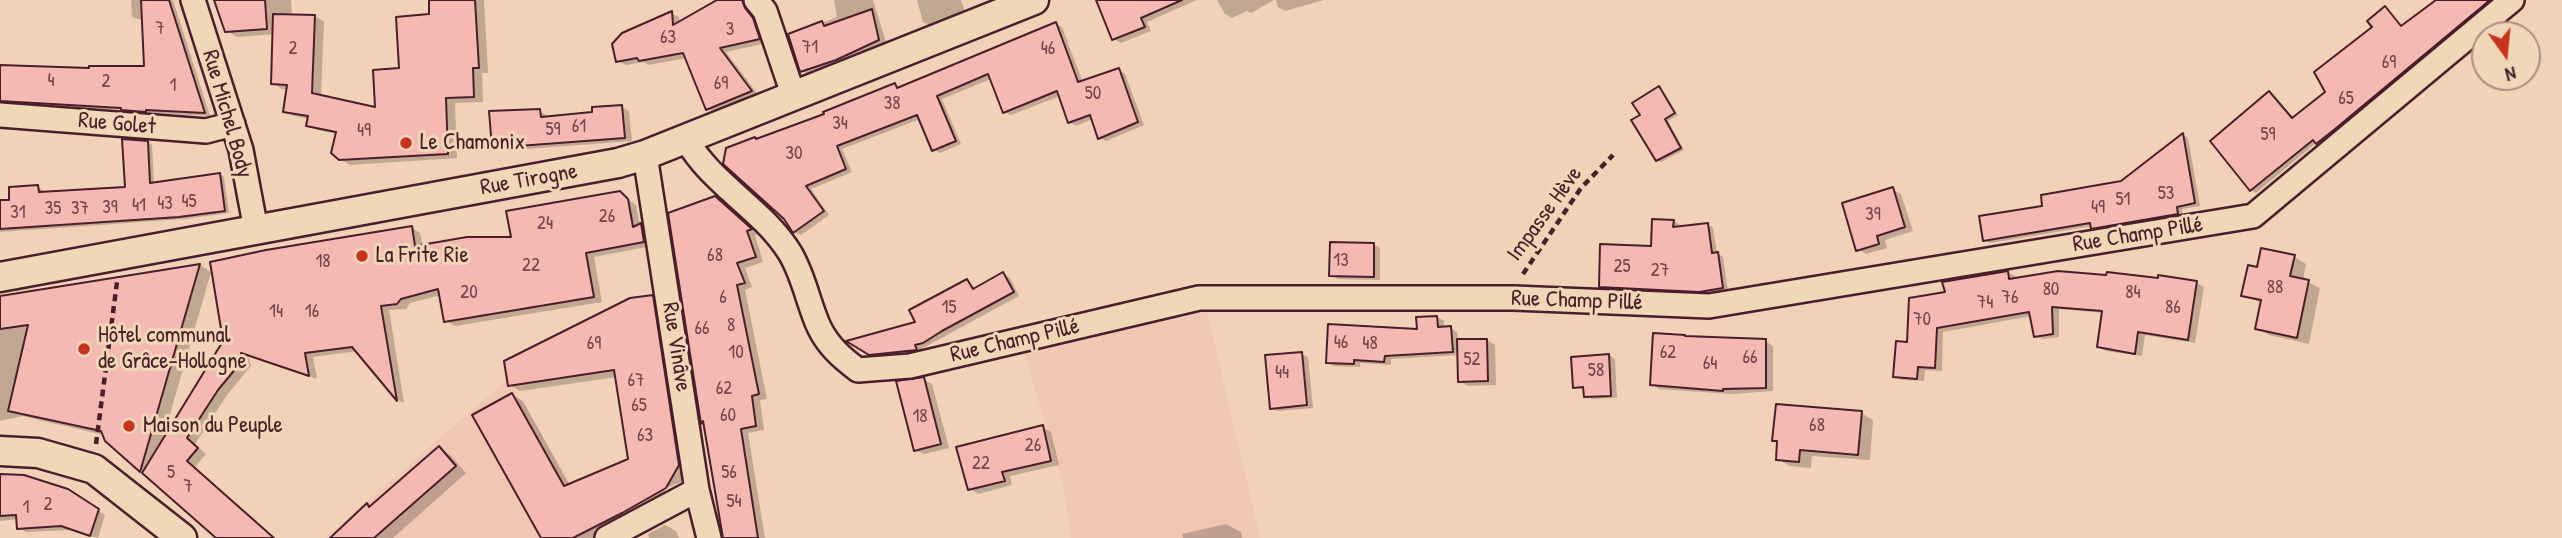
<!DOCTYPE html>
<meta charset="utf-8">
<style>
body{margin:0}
#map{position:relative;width:2562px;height:538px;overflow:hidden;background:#f1d1b7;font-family:"Patrick Hand",sans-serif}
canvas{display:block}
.north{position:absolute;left:2471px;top:21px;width:70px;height:70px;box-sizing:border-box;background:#f0d7b8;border:2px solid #ae8d80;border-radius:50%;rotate:165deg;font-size:19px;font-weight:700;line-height:28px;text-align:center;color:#4a1f2b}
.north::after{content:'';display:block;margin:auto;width:24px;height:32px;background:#c8321e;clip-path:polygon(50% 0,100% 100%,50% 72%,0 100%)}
</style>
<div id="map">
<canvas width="2562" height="538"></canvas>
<div class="north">N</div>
</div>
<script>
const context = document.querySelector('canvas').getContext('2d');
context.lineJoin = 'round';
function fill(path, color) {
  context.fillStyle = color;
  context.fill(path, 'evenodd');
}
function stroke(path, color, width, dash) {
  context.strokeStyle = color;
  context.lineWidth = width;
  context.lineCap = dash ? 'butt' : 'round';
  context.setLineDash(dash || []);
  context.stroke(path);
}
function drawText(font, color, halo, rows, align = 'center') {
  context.font = font + ' "Patrick Hand",sans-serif';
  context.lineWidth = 6;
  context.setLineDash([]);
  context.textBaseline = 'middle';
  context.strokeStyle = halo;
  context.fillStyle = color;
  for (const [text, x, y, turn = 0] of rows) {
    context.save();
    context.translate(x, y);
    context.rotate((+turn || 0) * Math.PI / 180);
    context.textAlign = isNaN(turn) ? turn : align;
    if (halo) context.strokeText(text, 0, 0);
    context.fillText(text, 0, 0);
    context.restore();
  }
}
const built = new Path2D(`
 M1207,312L1260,538H1071L1064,489L1023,347Z
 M508,379L600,531L587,538H325Z`);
const shadow = new Path2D(`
 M131,0H173L210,116L152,113V115L129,113L125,110L0,103V67H145L144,21L132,17Z
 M215,0H291L292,16H315L324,22L321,97L377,109L430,19L431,0H484L488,73H482L483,102L455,103L457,158L350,165L340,159L337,134L317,130L308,125L309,119L294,116L284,111L288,89H282L273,83L274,34L237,37L227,31Z
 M721,0H748L752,14L760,24L767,43L726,52L759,96L715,113L707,108L687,58L648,65L644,62L626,65L618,61L671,13L679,17L680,23Z
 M834,0H873L887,45L810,75L802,71L790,36L837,17Z
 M917,0H961L966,14L932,26L923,22Z
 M1105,0H1197L1147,22L1151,31L1121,43L1114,39Z
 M1217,0H1274L1251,13L1247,11L1232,18L1225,14Z
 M1276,0H1324L1285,11L1278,7Z
 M2438,0H2498L2322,145L2317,142L2256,193L2251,190L2270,93L2293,119L2327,92L2385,9L2403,27Z
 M1056,24L1062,27L1083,83L1119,70L1125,74L1144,125L1106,141L1099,138L1093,119L1076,126L1069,122L1060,96L1011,115L1004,112L991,79L942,99L961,144L940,153L933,149L920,119L842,149L852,172L811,189L829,215L801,235L794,232L757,140L895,85L901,88Z
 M1659,88L1663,91L1678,115L1668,121L1684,150L1661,162L1657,160L1642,115Z
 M622,107L629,111L632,141L500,151L493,147L539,111L546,115L547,118L593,113Z
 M2183,135L2188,138L2200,206L2182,209L2183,217L2098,231L2092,226L1990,243L1984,240L2044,207L2122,183Z
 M147,142L152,145L154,184L220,174L224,177L229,213L185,219L0,232V202L11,201L38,187L43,190V194L126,188Z
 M1892,189L1901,194L1913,231L1885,240L1887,248L1866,254L1858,249Z
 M620,193L636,205L640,226L650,230L652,246L594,257L602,302L455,326L446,321L441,295L410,303L406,309L389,310L404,403L398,400L358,351L313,357L317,379L248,356L251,366L227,395L195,444L206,454L195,467L275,538H218L106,440L104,435L22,416L0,421V296L200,265L211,272L162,442L225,342L411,227L420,233L423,246L513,239Z
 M715,197L759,234L755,235L763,262L745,268L752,287L745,290L767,399L760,400L764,430L748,433L765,538H724L705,424L703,423L670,214Z
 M1673,221L1679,224L1678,228L1708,225L1713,228L1717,253L1723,257L1728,291L1706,294L1606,290L1601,286L1652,248Z
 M1373,244L1380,248V280L1338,279L1331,275Z
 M2294,257L2306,264L2303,280L2320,288L2309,344L2269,335L2257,328L2262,303L2243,295L2259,269Z
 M2008,273L2015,276V280L2197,283L2204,287L2195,343L2145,335L2142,356L2106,351L2099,347L2103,313L2059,309V337L2042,339L2035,335L2032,316L1943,332L1942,371L1925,370L1924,381L1902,380L1895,376L1908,344L1947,293Z
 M1003,274L1010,278L1019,296L921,349L922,353L876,358L850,342L918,323L967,281L976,289Z
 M652,297L663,303L689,471L684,481L664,489L668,499L595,538H543L512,395L523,401L570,486L630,460L617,377L520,391L510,385Z
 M1437,317L1444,321V328H1450L1457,332L1458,341L1487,340L1495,345L1496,385L1468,386L1459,381V355L1391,359V365L1360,363V367L1334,366L1327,362L1419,331Z
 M1765,341L1773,346V391L1731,394L1659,389L1652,384Z
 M1301,354L1308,357L1313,408L1278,411L1272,408Z
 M1609,355L1615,359L1617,398L1592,399L1585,396V390L1574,387Z
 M923,379L932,384L949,448L924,454L915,450Z
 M1861,413L1873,420L1870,460L1812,456L1811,468L1790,466L1778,459L1779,443L1774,440Z
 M1042,427L1051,432L1059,465L1010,476L1012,485L978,494L970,489Z
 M439,449L450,455L466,473L393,538H333L367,506L371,508Z
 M0,476L78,496L105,515L98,538L70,530L26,532L19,528L18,519L0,521Z
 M1226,524L1241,532L1242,538H1183L1182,534Z
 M665,525L676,531L679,538H649L648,534Z`);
const building = new Path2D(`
 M141,0H169L205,113L146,110V112L121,110V108L0,101V65L89,68V66H144Z
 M214,0H265L267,29L225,32Z
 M429,0H475L479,68H473L474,97L446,98L448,154L339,160L331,153L336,132L306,126L308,116L283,112L287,85L271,84L273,14L315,15L312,93L375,107L373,70L399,68L396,17L429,14Z
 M717,0H742L745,8L753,18L760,39L720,48L752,91L706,110L683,53L639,61L637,58L616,62L612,44L622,33L672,11L673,25Z
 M1096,0H1182L1141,18L1145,27L1112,40Z
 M2436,0H2490L2335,129L2316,144L2313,140L2250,191L2210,141L2269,91L2292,118L2325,92L2314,72L2372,27L2367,21L2385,6L2401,26Z
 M872,9L879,40L836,60L800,72L788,34L822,21L824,26Z
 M1056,22L1078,82L1119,68L1138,122L1098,139L1090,115L1068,123L1057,91L1003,113L988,74L937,96L956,141L932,151L917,115L837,146L846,169L806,186L824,211L793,233L784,219L723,164L726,148L755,137L756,139L824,114L823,112L895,83L897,88Z
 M1659,86L1675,113L1665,119L1681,148L1656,161L1631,120L1640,115L1632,103Z
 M622,105L625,138L492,148L489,111L540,109L541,117L592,112V107Z
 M2183,133L2195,203L2177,207L2178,214L2091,229L2090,223L1983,241L1979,216L2042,206L2041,195L2121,181Z
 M122,139L148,141L150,183L220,173L225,211L179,217L0,229V200H9V187L38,185L39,192L125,187Z
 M1893,187L1905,227L1877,236L1879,244L1856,251L1842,203Z
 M620,191L628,199L633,227L641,223L644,242L586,253L594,297L444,322L438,289L401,299L397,304L381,306L397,401L352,347L305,353L309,376L241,353L242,361L218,390L187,438L198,448L187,461L274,538H216L142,473L223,341L210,262L266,250L412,226L415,246L467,237H511L506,211Z
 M715,196L752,229L747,231L756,257L737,263L745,283L737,285L759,394L752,396L756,426L741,429L758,538H723L703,421L701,424L668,213Z
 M1652,219L1674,220L1673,227L1708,223L1712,253L1718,252L1723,288L1699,292L1599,287L1600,244L1651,246Z
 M1330,242L1374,243V277L1329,276Z
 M2261,248L2295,255L2290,276L2309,280L2297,338L2255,329L2261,300L2241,296L2248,265L2257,267Z
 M200,264L140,472L105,441L101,431L8,411L28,325L0,329V296Z
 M2008,271L2009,279L2058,271L2106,275L2107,272L2158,278V275L2197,281L2188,340L2138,332L2135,354L2097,347L2102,311L2052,307L2053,334L2034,337L2029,312L1937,328L1935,368L1918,367L1917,379L1893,377L1896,341L1907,342L1909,298L1945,292L1942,282Z
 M1003,272L1014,292L942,331L923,343L915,345L917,350L869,355L846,341L915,322L909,310L967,279L973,289Z
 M653,295L679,465L666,488L622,513L573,538H541L472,415L512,393L564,486L628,459L614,370L508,386L504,361L630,298Z
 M1437,316L1438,327L1451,326L1453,352L1385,356L1384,362L1354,360V364L1326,363L1328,324L1417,329L1416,317Z
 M1653,333L1685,335V336L1766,339V388L1723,389V391L1650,385Z
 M1457,339H1487L1488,381L1458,382Z
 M1302,352L1307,405L1270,409L1265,355Z
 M1609,354L1611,396L1584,397L1583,387L1573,388L1571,357Z
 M924,377L941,444L914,451L896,381Z
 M1776,404L1862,411L1858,455L1800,450L1799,462L1776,460L1777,441H1772Z
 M1043,425L1051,461L1002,472L1005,481L968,490L956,447Z
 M439,446L456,466L374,538H330L367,503L369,507Z
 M0,474L24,475L68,489L99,509L90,536L61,526L17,529L16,515L0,516Z`);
const path = new Path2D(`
 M1523,274L1581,188L1613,155
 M96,444L117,282`);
const minor = new Path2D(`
 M193,0L241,150L256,230
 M756,0L765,11L793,94
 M0,115L206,131L233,124
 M686,139C712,185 762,208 790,253C804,276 808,303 819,327C828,346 842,358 858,370L910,366L1199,298H1514L1709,306L2253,216L2512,0
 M645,155L697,490L709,538
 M607,538L697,490`);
const tertiary = new Path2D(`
 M0,277L618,163L645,155L1034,0
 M0,451L38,453L94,469L182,538`);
const markers = [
 [406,143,7,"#c8321e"],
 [362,256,7,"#c8321e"],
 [84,349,7,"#c8321e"],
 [129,426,7,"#c8321e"]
];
const numberNames = [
 ["7",160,29],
 ["3",730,30],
 ["63",668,38],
 ["71",810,48],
 ["2",293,49],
 ["46",1048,49],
 ["69",2389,63],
 ["4",51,81],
 ["2",106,82],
 ["69",721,84],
 ["1",173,86],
 ["50",1093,94],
 ["65",2346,99],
 ["38",892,104],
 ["34",840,124],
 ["61",579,127],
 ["59",553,130],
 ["49",364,131],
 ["59",2268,135],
 ["30",794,154],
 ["53",2166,194],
 ["51",2123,200],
 ["45",189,202],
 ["43",165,204],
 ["41",139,206],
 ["39",110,208],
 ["49",2098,208],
 ["35",53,209],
 ["37",80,209],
 ["31",18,213],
 ["39",1873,215],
 ["26",607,217],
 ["24",545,224],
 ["68",715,256],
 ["13",1341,261],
 ["18",323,262],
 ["22",531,266],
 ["25",1622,267],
 ["27",1660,271],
 ["88",2275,288],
 ["80",2051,290],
 ["20",469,293],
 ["84",2133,293],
 ["6",723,298],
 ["76",2010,298],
 ["74",1985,303],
 ["15",949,308],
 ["86",2173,308],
 ["14",276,312],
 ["16",312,312],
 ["70",1922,320],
 ["8",731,326],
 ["66",702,329],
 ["46",1341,343],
 ["69",594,344],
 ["48",1370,344],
 ["10",736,353],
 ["62",1668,353],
 ["66",1750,358],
 ["52",1472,360],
 ["64",1710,364],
 ["58",1596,371],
 ["44",1282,373],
 ["67",636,381],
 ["62",724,389],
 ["65",639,406],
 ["60",728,416],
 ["18",920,417],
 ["68",1817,426],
 ["63",645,436],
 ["26",1033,446],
 ["22",981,464],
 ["5",171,473],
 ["56",729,473],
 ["7",188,487],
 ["54",734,502],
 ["2",48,505],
 ["1",26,508]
];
const streetNames = [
 ["Rue Michel Body",227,114,74],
 ["Rue Golet",117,124,5],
 ["Rue Tirogne",529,180,-10],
 ["Impasse Hève",1545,214,-54],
 ["Rue Champ Pillé",2138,235,-9],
 ["Rue Champ Pillé",1577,301,2],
 ["Rue Champ Pillé",1015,341,-13],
 ["Rue Vinâve",676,347,81]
];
const poiNames = [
 ["Le Chamonix",420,143],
 ["La Frite Rie",376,256],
 ["Hôtel communal",98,336],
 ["de Grâce-Hollogne",98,362],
 ["Maison du Peuple",143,426]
];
fill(built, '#efc7b3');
fill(shadow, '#0003');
fill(building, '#f5b9b4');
stroke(building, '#4a1f2b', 2);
stroke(minor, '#4a1f2b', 28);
stroke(tertiary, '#4a1f2b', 33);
stroke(path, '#4a1f2b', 4.5, [7, 5]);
stroke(minor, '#f0d7b8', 23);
stroke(tertiary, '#f0d7b8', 28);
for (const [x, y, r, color] of markers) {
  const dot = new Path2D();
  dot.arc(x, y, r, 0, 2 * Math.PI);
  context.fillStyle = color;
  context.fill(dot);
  stroke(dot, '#f0d7b8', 2.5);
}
drawText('19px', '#75464d', null, numberNames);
drawText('23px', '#4a1f2b', '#f0d7b8', streetNames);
drawText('23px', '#4a1f2b', '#f0d7b8', poiNames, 'left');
</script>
